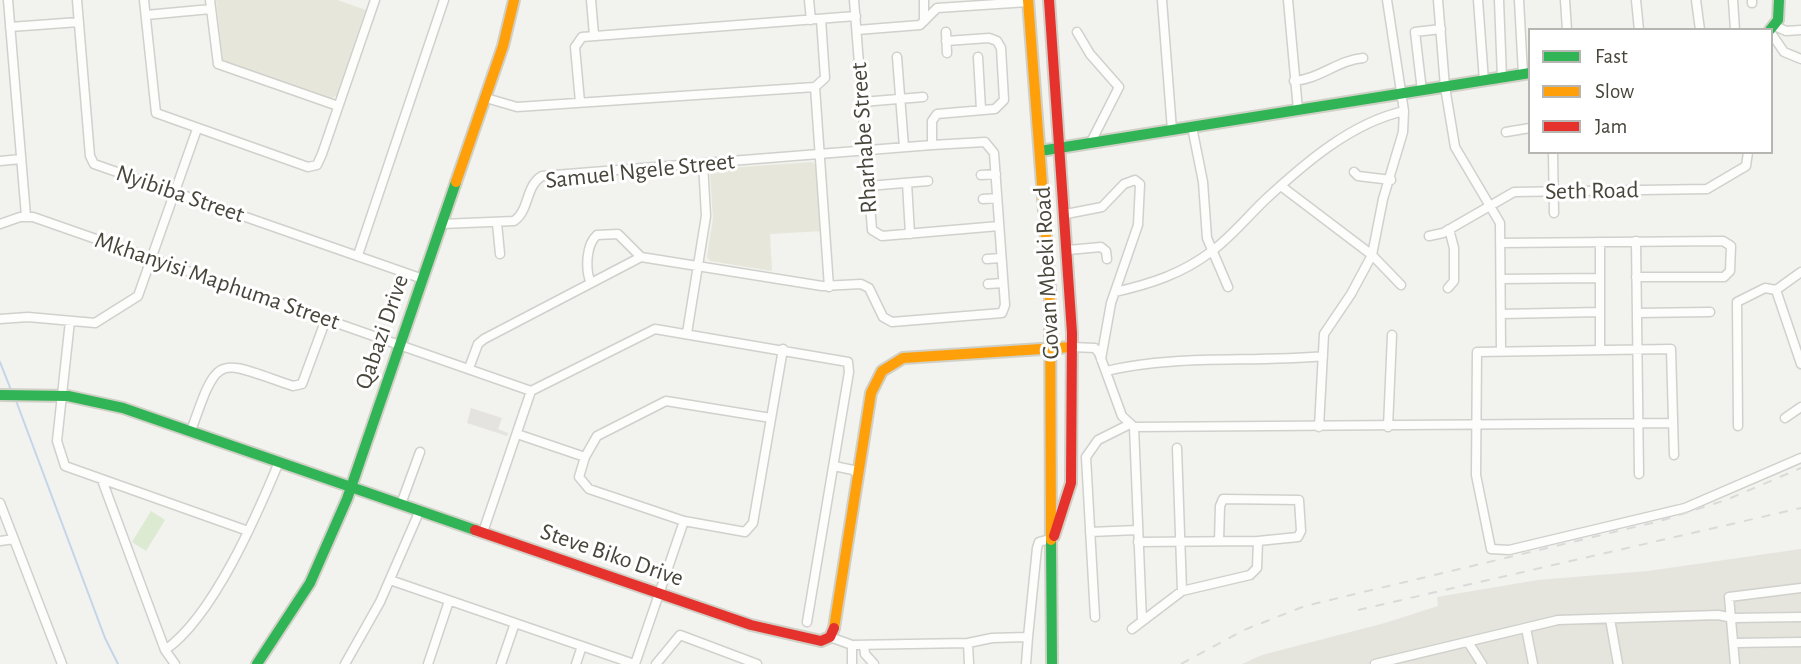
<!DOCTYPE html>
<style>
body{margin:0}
#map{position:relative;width:1801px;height:664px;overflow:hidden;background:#f2f2ee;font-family:"Alegreya Sans",sans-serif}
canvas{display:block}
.legend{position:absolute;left:1528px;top:28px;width:245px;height:126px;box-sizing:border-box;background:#fff;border:2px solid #b6b5b1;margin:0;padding:9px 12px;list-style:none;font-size:21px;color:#48453b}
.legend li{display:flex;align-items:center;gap:14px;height:35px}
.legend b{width:35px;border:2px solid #b6b5b1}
</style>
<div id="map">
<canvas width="1801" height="664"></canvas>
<ul class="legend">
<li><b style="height:9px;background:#30b455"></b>Fast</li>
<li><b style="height:9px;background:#ff9f0a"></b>Slow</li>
<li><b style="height:9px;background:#e5322d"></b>Jam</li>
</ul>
</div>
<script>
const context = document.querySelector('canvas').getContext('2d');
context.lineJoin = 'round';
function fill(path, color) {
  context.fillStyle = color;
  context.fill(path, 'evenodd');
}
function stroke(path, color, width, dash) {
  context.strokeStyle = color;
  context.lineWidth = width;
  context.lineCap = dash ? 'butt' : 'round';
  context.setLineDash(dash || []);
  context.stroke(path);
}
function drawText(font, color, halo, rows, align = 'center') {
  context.font = font + ' "Alegreya Sans",sans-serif';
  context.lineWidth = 6;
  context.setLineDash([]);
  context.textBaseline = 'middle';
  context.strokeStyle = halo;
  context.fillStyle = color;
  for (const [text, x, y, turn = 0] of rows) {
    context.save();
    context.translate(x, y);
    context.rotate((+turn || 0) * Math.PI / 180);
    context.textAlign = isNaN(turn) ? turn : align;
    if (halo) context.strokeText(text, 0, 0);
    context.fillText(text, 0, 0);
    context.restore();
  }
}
const residential = new Path2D(`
 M1801,549V664H1242L1262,655L1385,623L1438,606L1437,597L1538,580L1648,571Z`);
const education = new Path2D(`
 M216,0H337L366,10L337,95L331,99L223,61Z
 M812,162L819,167L823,231L770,234L772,271L710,261L707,257L713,218L710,173L713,169Z`);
const green = new Path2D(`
 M151,511L165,520L146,551L132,542Z`);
const parking = new Path2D(`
 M471,408L502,418L498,429L508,433L507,436L467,423Z`);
const stream = new Path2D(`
 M0,362L11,390
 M15,398L105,638L118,664`);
const street = new Path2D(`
 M8,0L26,216
 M77,0L90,156L94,164L423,279
 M144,0L156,113L308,167L317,165L322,154L375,0
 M210,0L218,64L338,106
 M591,0L594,35
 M809,0L811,20
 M854,0L872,230L882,236L999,226
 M924,0V21
 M1162,0L1172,130
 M1288,0L1298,110
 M1438,0L1445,87L1455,147L1500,223L1501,350
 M1478,0L1484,81
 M1499,0L1502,78
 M1519,0L1523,74
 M1565,0L1567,30
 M1636,0L1639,30
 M1696,0L1700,30
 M1733,0L1735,30
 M1752,0V3
 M146,15L211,9
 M1775,26L1786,31L1801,30
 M10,27L79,22
 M857,30L920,25L937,8L1028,2
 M946,32L947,53
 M1077,32L1090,54L1119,87L1090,144
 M1771,33L1784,52L1801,59
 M897,57L904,147
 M978,57L981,110
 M1294,81C1320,79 1338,60 1363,58
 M815,87L829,287
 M1422,91L1415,32L1441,29
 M486,98L517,107L815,87L825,78L821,19
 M580,102L575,47L582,37L856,16
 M862,102L923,97
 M1192,127L1203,182L1207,238L1228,287
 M1506,132L1530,128
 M932,145V121L937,114L995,109L1004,100L1001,48L997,41L989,38L946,41
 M1553,152L1554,213
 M0,161L21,159
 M1354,172L1358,176L1391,180
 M981,175L996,174
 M907,183L910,234
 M868,186L928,181
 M1281,186L1372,255L1401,285
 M983,199L997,198
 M1066,214L1102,207L1124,184L1135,180L1140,184L1138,225L1111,303L1101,359
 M497,223L500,254
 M0,224L20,217H33L531,391
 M442,224L514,221C530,210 525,186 542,176L932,145L985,142L994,153L1005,305L1002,313L892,322L883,317L869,288L861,284L822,286L641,257L484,339L478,344L469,368
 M1429,236L1443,233L1514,192L1707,189L1746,166L1748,152
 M1636,241L1639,474
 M1600,242V348
 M1500,243L1723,241L1731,246L1730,271L1724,277H1636
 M1068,250L1101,247L1106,251L1107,259
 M358,255L444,0
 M987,259L1001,258
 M1501,279L1600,278
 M591,283C585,270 586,244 597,235L618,234L641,257
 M988,284L1003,283
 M1448,288L1454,281V248L1449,229
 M1776,290L1801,364
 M1776,290L1801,272
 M1115,292C1150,284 1182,274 1212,251C1232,236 1248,216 1266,199C1305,163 1351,123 1404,111
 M1637,313L1710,312
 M1501,314L1600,312
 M0,319L28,317L95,323L138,296L197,129
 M70,321L57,441L65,466L248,531
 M687,333L706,216L703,163
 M1072,347L1095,348L1099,353L1122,416L1134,427L1673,423
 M1106,371C1177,354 1251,363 1323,356
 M531,391L655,329L848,362L849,372L807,622
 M1785,418L1801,407
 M1738,426L1737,302L1765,288L1776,290
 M1134,427L1142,621
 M1319,427L1324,334L1351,294L1372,255L1383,199L1403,132L1404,111L1387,0
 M1388,427L1392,335
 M191,431C219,351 216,360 293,386L302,384L326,319
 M517,434L585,457L579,477L589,489L684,521L745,532L753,523L783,349
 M1177,448L1182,591
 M1674,455L1671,349L1477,352L1476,475L1491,549L1509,550L1685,508L1801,458
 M585,457L597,436L666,401L771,418
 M834,466L853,470L858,475
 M102,480L165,650L175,664
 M0,503L62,664
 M401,504L420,452
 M483,532L531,391
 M1090,532L1138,530
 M0,541L14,539
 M1219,541L1220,506L1223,499L1299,500L1301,531L1298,537L1258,541
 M390,580L634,664
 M1095,617L1086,457L1098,440L1128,425
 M1610,619L1618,664
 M1526,628L1533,664
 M1132,629L1182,591L1250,575L1257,568L1258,541L1138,542
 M830,637L852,645V664
 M1028,637L1037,548L1039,542L1046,540
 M1468,642L1482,664
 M968,643L969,664
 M1735,643L1801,642
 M852,645L968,643L992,638L1028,637L1026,664
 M864,645L865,654L874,664
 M165,650C213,617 257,515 279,462
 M345,664L380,602L420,510
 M428,664L449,601
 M501,664L515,623
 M576,664L582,646
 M635,664L684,521
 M656,664L680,635L757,664
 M1375,664L1558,620L1718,615L1733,618L1801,617
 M1735,664L1729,597L1801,588`);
const fast = new Path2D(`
 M1770,30L1778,20L1779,0
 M1040,151L1530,73
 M0,395L68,396L123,408L475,530
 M1051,540L1052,664
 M257,664L310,583L347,499L456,182`);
const slow = new Path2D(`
 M1028,0L1050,290L1051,540
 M456,182L503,46L514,0
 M834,628L871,393L882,371L903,358L1072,347`);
const jam = new Path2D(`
 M1049,0L1072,333L1071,483L1054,536
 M475,530L751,625L821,641L830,637L834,628`);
const rail = new Path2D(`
 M1358,610L1801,508
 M1181,664L1244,630L1305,606L1660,521L1726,500L1801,468`);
const streetNames = [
 ["Rharhabe Street",864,138,-94],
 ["Samuel Ngele Street",640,171,-6],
 ["Seth Road",1592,191,-1],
 ["Nyibiba Street",180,194,19],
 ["Govan Mbeki Road",1047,273,-93],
 ["Mkhanyisi Maphuma Street",217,281,19],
 ["Qabazi Drive",382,332,-71],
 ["Steve Biko Drive",612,555,19]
];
fill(residential, '#e5e4dd');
fill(education, '#e7e6db');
fill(green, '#dcead2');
fill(parking, '#e4e3df');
stroke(stream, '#c4d5ea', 2);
stroke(street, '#d0d0cc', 11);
stroke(fast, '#d0d0c7', 14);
stroke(slow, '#d0d0c7', 14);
stroke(jam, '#d0d0c7', 14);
stroke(street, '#fdfdfc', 8);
stroke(fast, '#30b455', 10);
stroke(slow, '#ff9f0a', 10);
stroke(jam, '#e5322d', 10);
stroke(rail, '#dadada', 2, [9, 9]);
drawText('24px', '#48453b', '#fff', streetNames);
</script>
